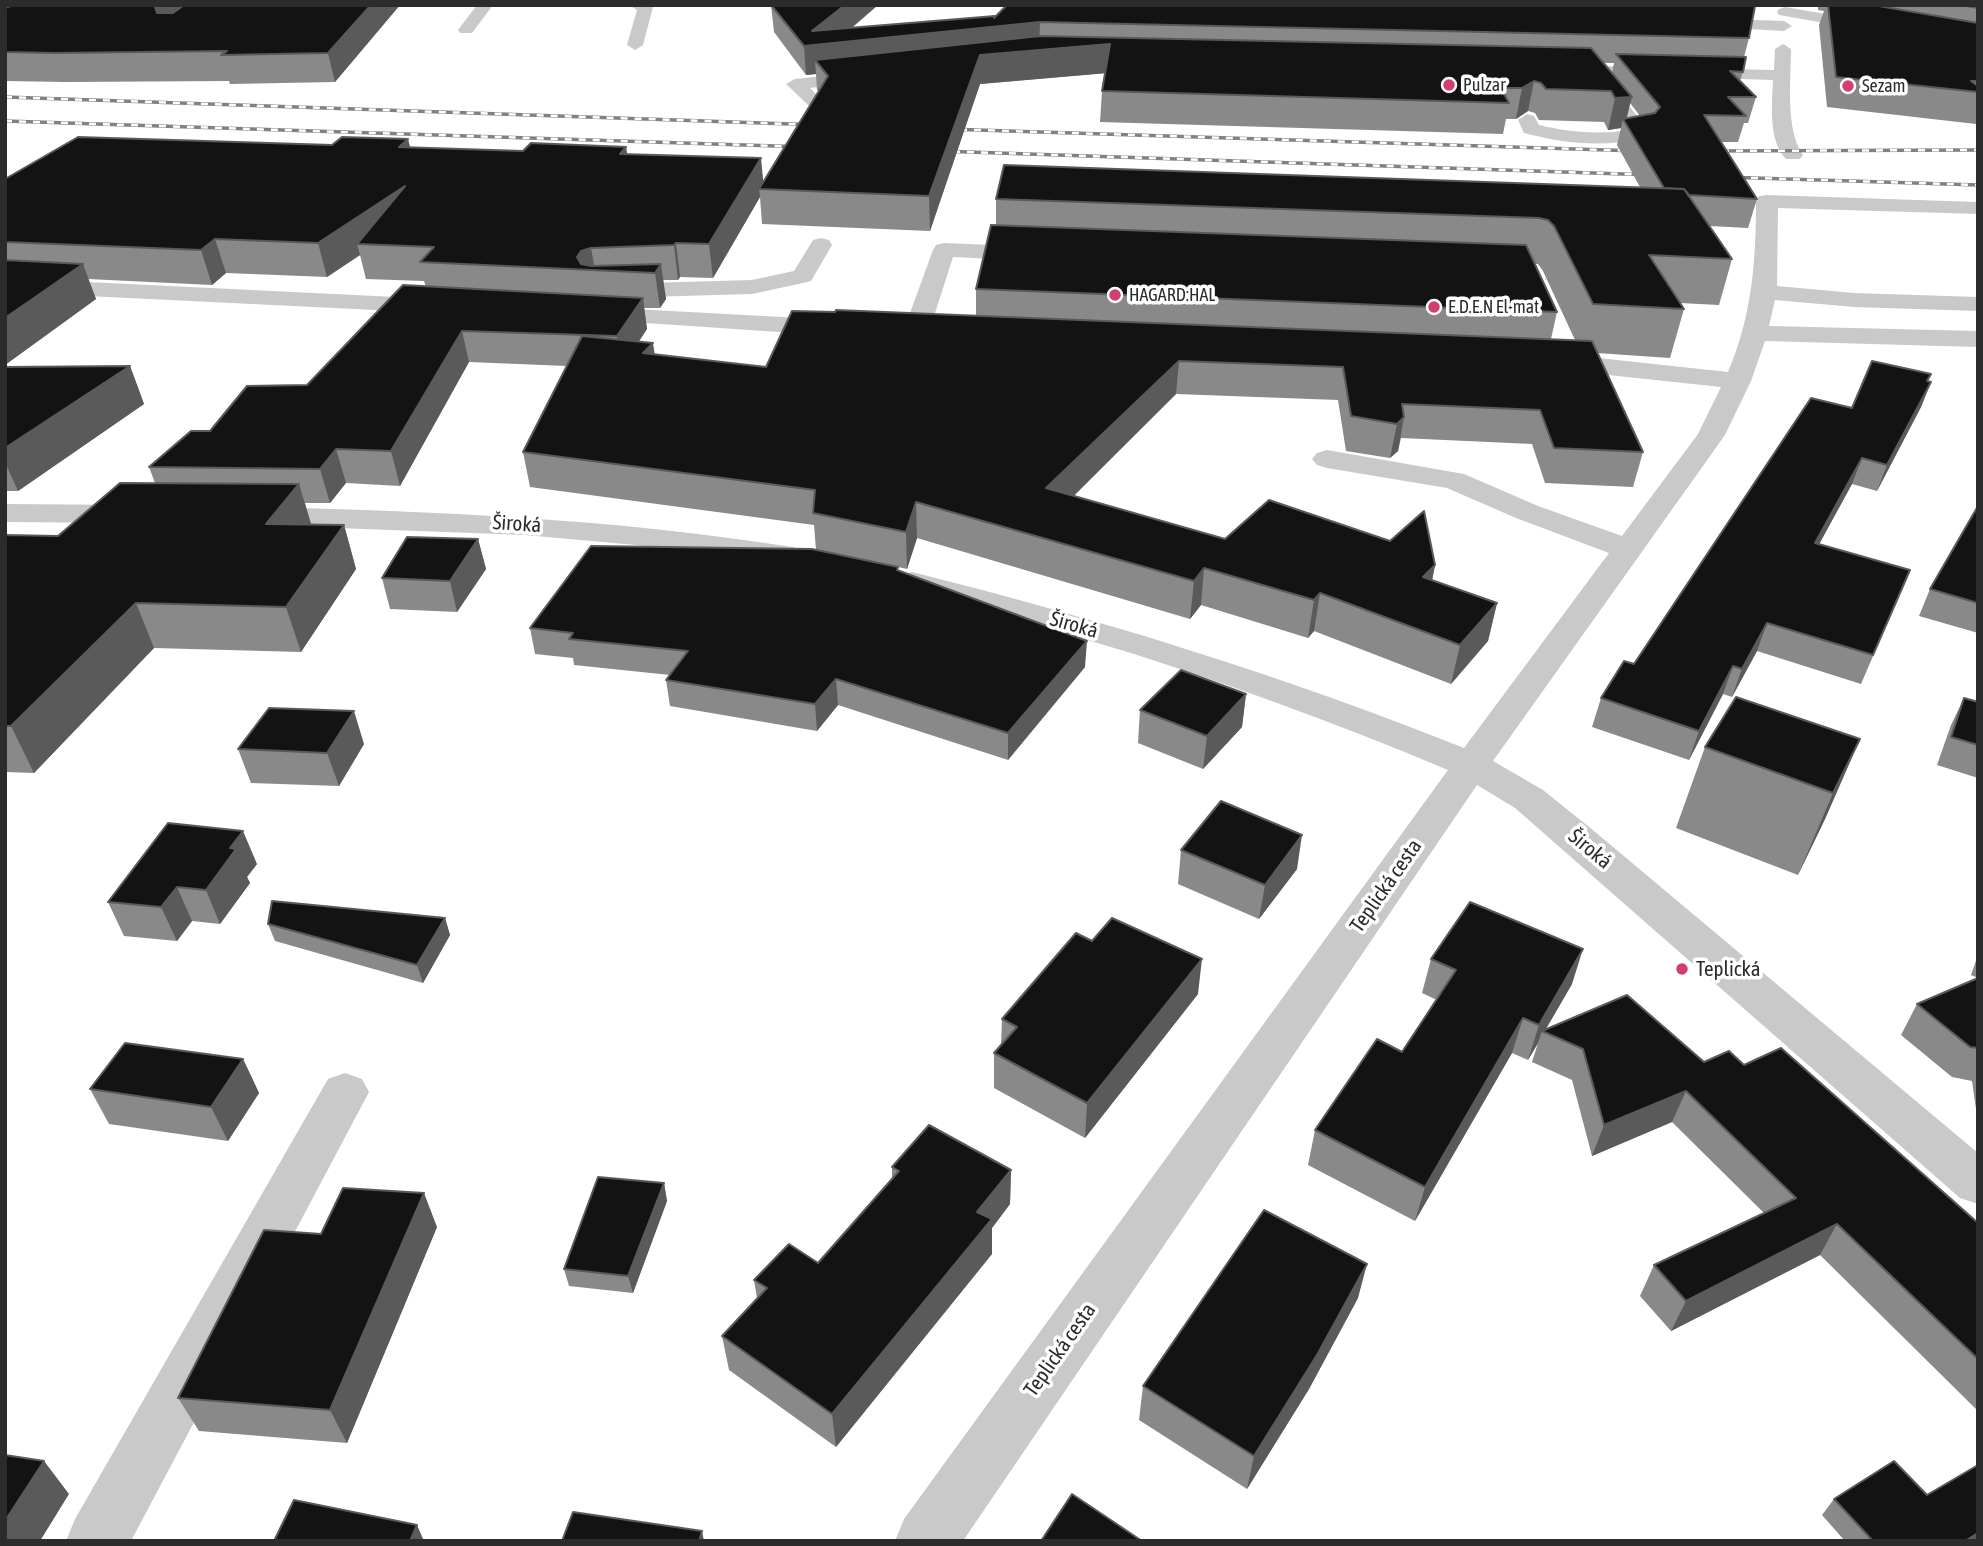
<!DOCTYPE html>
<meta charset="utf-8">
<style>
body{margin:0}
#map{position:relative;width:1983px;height:1546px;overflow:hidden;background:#fff;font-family:"Asap Condensed",sans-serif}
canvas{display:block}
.frame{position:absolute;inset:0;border:7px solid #2c2c2c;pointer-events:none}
</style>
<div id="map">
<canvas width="1983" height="1546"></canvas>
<div class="frame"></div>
</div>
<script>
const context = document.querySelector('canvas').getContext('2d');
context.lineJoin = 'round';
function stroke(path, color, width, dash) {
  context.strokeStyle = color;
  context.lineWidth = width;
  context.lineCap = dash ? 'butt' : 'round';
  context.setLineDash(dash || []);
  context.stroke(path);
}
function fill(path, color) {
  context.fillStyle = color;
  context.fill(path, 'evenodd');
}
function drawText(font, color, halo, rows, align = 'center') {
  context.font = font + ' "Asap Condensed",sans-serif';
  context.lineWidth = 7;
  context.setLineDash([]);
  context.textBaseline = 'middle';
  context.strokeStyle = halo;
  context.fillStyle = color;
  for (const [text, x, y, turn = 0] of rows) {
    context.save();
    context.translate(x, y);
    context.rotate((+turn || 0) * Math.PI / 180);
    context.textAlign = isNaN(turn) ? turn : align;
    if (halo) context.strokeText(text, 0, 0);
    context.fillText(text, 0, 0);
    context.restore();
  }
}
const path = new Path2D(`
 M1537,279H1546`);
const minor = new Path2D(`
 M477,5H493L472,33H460L458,30Z
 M629,5L653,7L643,45L635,50L627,45L637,10Z
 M1785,7L1978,40V50L1779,15L1777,12L1779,9Z
 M1699,18L1784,21L1792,26L1784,31L1693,26L1691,23Z
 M1783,44L1791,49C1791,79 1785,130 1803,155L1800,159H1786C1768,141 1772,103 1773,80L1604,75L1651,133L1648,137C1605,148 1566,144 1524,133L1518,120L1527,114L1534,116L1539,125C1568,132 1598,135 1629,130L1586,75L1553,73L1550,69L1553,65L1774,70L1775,49Z
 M870,71L879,76L876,80L810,88L823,101L814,106L808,105L786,84L795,79Z
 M1767,195L1978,202V214L1778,208L1777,286L1854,293L1978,297V311L1854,307L1775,300L1769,326L1978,331V347L1765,341L1751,381L1725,435L1493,761L1543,790L1594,831L1978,1153V1204L1960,1198L1515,808L1477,785L963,1541H895L904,1519L1448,770C1331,721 1212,677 1091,641C1028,622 964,606 900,589L896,582L900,575L912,572C1100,619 1284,676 1464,748L1609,553L1516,518L1447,488L1327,468L1317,465L1312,459L1317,453L1327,450L1464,474L1538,506L1622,536L1698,434L1721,387L1552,369L1543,367L1539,361L1543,355L1552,353L1728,372C1752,316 1756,261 1756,201L1759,196Z
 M821,238L829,240L832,245L811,281L803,283L752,294L611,298L603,296L599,291L603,286L611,284L752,280L794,271L813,240Z
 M944,243L1037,247L1045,249L1048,254L1045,259L1037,261L953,257L928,335L924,340L915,343L906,340L902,335L933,250L936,245Z
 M5,278L437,299L446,301L449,306L446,311L437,313L5,292Z
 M595,307L839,320L848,323L852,328L848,333L839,336L586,319L583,314L586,309Z
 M5,504L136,505L147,507L151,514L147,521L136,523L5,522Z
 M256,507C436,511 614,519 792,547L803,550L808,557L803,564L792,567L658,547L525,535L256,525L245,523L241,516L245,509Z
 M345,1073L362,1079L369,1092L131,1541H66L75,1519L328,1079Z`);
const rail = new Path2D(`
 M5,97L820,125
 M5,121L806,147
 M946,129L1638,151
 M939,151L1653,175
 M1708,151L1978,150
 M1723,177L1978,185`);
const wall = new Path2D(`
 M5,5H400L335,82L230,84L229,81L65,82L5,81Z
 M771,5H878L852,28L995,17L1749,38L1744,57L1743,72L1740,81L1756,97L1748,123H1744L1738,142H1721L1757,199L1748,228L1710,226L1732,259L1719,305L1680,303L1684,309L1670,358L1597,353L1643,452L1633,487L1545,483L1532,444L1401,438L1398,451L1390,458L1346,451L1338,400L1176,394L1074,496L1225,539L1435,565L1432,580L1497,603L1488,641L1451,684L1314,631L1308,638L1201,605L1190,619L917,538L907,569L889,565L1085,667L1008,760L838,705L817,731L670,706L666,680L670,675L574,665L573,658L535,654L530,628L816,550L814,525L530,487L523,452L567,366L469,362L400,486L346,483L330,503H305L311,525H344L356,569L301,652L154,648L34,773L5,772V535L58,536L155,483L149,467L210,431L307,385L426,287L424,281L366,279L360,255L327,277L226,273L212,285L88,279L96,299L5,365V179L332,145L408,139L410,147L523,151L626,147L627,154L763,183L819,92L817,90L816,74L806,75L774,32ZM1604,63H1614L1612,73ZM1105,73L1102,91L1100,122L1503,134L1506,119H1516L1528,111L1535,113L1539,120L1604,122L1608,130L1621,128L1617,145L1640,187L996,199V225L976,289V315L766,367L655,354L639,341L647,329L644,308H660L666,299L663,280H678L680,277L713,278L760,197L762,224L930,231L980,84ZM1630,103L1640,116L1627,118ZM1535,264H1538L1543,271L1575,340L1551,339L1557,312Z
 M1818,5H1960L1978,8V119L1976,124L1827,107L1819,25L1824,11L1818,10Z
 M130,366L144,404L18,491H5V367Z
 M1931,382L1921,407L1877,491L1852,484L1819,544L1910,570L1861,684L1757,651L1732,697L1723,694L1689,760L1592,727L1601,698L1634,664L1852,408Z
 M1978,506V633L1919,616L1930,589Z
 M478,539L486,569L457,612L390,609L382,578Z
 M1246,694L1242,727L1203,769L1138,743L1140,710Z
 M1964,698L1978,702V778L1937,765L1951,725Z
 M1860,739L1825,819L1798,875L1676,828L1705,747Z
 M364,744L339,786L251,783L238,749Z
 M1181,850L1297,869L1259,919L1178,884Z
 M257,864L247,877L250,883L220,924L192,921L177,941L124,936L108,902Z
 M445,918L450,935L423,983L275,941L268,924Z
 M1978,955V1117L1977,1116L1972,1081L1952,1077L1901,1035L1917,1004L1978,978L1971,975Z
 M1431,959L1572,984L1546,1029L1704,1062L1744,1065L1978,1223V1411L1820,1255L1671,1331L1640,1296L1654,1265L1764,1213L1672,1122L1592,1156L1572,1080L1532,1062L1538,1043L1528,1060L1512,1053L1415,1221L1308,1165L1315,1130L1402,1052L1437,1000L1422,993Z
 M1198,994L1085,1138L994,1088V1053L1001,1045L1002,1019Z
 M243,1059L259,1093L228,1141L109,1124L90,1089Z
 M892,1167L1011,1170L1010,1204L992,1228V1254L836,1447L729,1370L722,1336L757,1298L754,1280L818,1263L892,1179Z
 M664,1183L667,1201L633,1293L569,1286L564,1269Z
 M437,1227L347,1443L199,1431L178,1398L321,1234Z
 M1358,1298L1309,1389L1247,1489L1139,1420L1143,1386Z
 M1978,1465V1541H1845L1822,1515L1834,1499L1927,1495Z`);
const shadedWall = new Path2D(`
 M158,5H199L164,35L155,7Z
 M371,5H400L335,82L328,53Z
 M845,5H878L833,43L1040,22L1039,49L1110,44L1108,73L980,84L930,231L929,196L815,60L816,74L806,75L804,46L812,31Z
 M1534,81L1528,111L1516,119L1522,88Z
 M1632,97L1625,123L1623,119L1621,128L1608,130L1615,98Z
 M408,139L415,170L399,147Z
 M626,147L631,178L620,154Z
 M761,158L764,189H759L760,197L713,278L709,244Z
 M405,186L357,244L360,255L327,277L318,243Z
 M215,239L226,273L212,285L201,250Z
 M676,243L680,277L678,280L674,245Z
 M591,248L595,270L579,269L577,257L581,251Z
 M83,264L96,299L5,365V318Z
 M661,264L666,299L660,308L655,273Z
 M643,298L647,329L622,367L617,336Z
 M462,331L469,362L400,486L391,451Z
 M653,343L658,376L643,353Z
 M1179,361L1176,394L1045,524L1046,488Z
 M130,366L144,404L18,491L5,462V448Z
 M1931,382L1921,407L1877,491L1887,465Z
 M1404,417L1398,451L1390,458L1397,424Z
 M336,449L346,483L330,503L320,469Z
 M1862,458L1852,484L1805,570L1815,543Z
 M299,484L312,527L266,524Z
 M916,502L917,538L907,569L906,532Z
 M344,525L356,569L301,652L286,607Z
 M478,539L486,569L457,612L450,581Z
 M1435,565L1428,602L1423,577Z
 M1204,568L1201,605L1190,619L1194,581Z
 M1320,593L1314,631L1308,638L1314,600Z
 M136,603L154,648L34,773L11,726Z
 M1497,603L1488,641L1451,684L1460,645Z
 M1767,623L1757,651L1732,697L1742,669Z
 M1087,641L1085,667L1008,760V733Z
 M1733,666L1723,694L1689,760L1699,731Z
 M836,679L838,705L817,731L815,704Z
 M1246,694L1242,727L1203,769L1207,736Z
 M354,711L364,744L339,786L327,753Z
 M1860,739L1825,819L1798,875L1833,793Z
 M243,831L257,864L247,877L250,883L220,924L206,890L230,848Z
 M1302,835L1297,869L1259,919L1265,885Z
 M177,887L192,921L177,941L161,907Z
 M445,918L450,935L423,983L417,965Z
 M1583,949L1572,984L1544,1032L1542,1031L1538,1043L1528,1060L1539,1025Z
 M1202,959L1198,994L1085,1138L1087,1103Z
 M1523,1018L1512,1053L1415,1221L1425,1187Z
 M243,1059L259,1093L228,1141L211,1107Z
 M1686,1091L1672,1122L1592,1156L1604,1125Z
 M1011,1170L1010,1204L992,1228V1254L836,1447L832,1414L977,1212Z
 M664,1183L667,1201L633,1293L628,1276Z
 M424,1193L437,1227L347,1443L330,1410Z
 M1837,1224L1820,1255L1671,1331L1686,1301Z
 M1367,1264L1358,1298L1309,1389L1247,1489L1254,1456Z
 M44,1461L69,1494L40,1541H5V1521Z
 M417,1525L424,1541H410Z
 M702,1531L704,1541H699Z
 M1978,1533V1541H1965Z`);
const building = new Path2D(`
 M13,5H158L155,7L157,13H173L184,5H371L328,53L221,55L227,51L55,53L5,52V8Z
 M771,5H845L812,31L995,16L994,18L1007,5L1755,6L1749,38L1040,22L804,46Z
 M1828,5H1873L1978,23V81H1971L1978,86V92L1836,77Z
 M1960,5H1978V8Z
 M1040,36L1591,48L1632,97L1615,98L1611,91L1546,89L1541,83L1534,81L1522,88H1501L1509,103L1102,91L1110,44L980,55L929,196L759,189L828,76L815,60Z
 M1616,54L1746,57L1743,72L1730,71L1756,97H1728L1746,116L1704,115L1757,199L1689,195L1684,189L1664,188L1623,119L1655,113L1660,107Z
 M78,137L332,145L342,137L408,139L399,147L523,151L531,143L626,147L620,154L761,158L709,244L676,243L674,245L591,248L581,251L577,257L581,264L591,266L661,264L655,273L420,262L434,247L357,244L405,186L318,243L215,239L201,250L5,242V179Z
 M1004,165L1684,189L1732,259L1649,255L1684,309L1593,304L1554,226L1548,220L1539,218L996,199Z
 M991,225L1526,245L1557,312L976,289Z
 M5,260L83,264L5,318Z
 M403,285L643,298L617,336L462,331L391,451L336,449L320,469L149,467L191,431H210L247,386L307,385Z
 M836,310L1592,341L1643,452L1554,448L1540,410L1402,404L1404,417L1397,424L1351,416L1343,367L1179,361L1046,488L1225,539L1269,500L1390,541L1424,511L1435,565L1423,577L1497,603L1460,645L1320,593L1314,600L1204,568L1194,581L916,502L906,532L813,513L815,490L523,452L582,336L653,343L643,353L766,367L792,311L835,312Z
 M1872,361L1931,374L1927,381L1931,382L1887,465L1862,458L1815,543L1910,570L1873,655L1767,623L1742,669L1733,666L1699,731L1601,698L1624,661L1634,664L1811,398L1852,408Z
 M130,366L5,448V367Z
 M120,483L299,484L266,524L344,525L286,607L136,603L11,726H5V535L58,536Z
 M1978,506V603L1930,589Z
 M407,537L478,539L450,581L382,578Z
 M591,546L812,549L898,567L897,570L1087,641L1008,733L836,679L815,704L666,680L688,651L569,639L573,633L530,628Z
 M1181,670L1246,694L1207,736L1140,710Z
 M1736,697L1860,739L1833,793L1705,747Z
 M1964,698L1978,702V745L1951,737Z
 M269,708L354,711L327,753L238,749Z
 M1221,801L1302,835L1265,885L1181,850Z
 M168,823L243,831L230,848L236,849L206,890L177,887L161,907L108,902Z
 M272,901L445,918L417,965L268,924Z
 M1470,902L1583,949L1539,1025L1523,1018L1425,1187L1315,1130L1377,1039L1402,1052L1456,970L1431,959Z
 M1112,918L1202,959L1087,1103L994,1053L1017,1027L1002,1019L1076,933L1092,941Z
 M1978,978V1048L1970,1047L1917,1004Z
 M1627,995L1704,1062L1729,1051L1744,1065L1781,1048L1978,1223V1359L1837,1224L1686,1301L1654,1265L1796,1198L1686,1091L1604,1125L1583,1049L1542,1031Z
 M125,1043L243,1059L211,1107L90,1089Z
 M929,1125L1011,1170L977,1212L992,1219L832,1414L722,1336L767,1288L754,1280L789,1244L818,1263L899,1171L892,1167Z
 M598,1177L664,1183L628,1276L564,1269Z
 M343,1188L424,1193L330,1410L178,1398L264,1230L321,1234Z
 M1264,1210L1367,1264L1317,1355L1254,1456L1143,1386Z
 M5,1455L44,1461L5,1521Z
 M1894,1461L1927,1495L1978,1465V1533L1965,1541H1873L1834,1499Z
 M1072,1494L1142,1541H1041Z
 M294,1500L417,1525L410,1541H274Z
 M573,1512L702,1531L699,1541H562Z`);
const markers = [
 [1449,85,7,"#d33e6c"],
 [1848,86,7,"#d33e6c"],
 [1115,295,7,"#d33e6c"],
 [1434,307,7,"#d33e6c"],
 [1682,969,7,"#d33e6c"]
];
const farPoinames = [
 ["Pulzar",1463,85],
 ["Sezam",1862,86],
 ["HAGARD:HAL",1129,295],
 ["E.D.E.N El-mat",1448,307]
];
const streetNames = [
 ["Široká",517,524,4],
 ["Široká",1074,625,16],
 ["Široká",1590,849,40],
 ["Teplická cesta",1386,886,-55],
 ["Teplická cesta",1060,1350,-55]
];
const poiNames = [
 ["Teplická",1696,969]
];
stroke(path, '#c9c9c9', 2.5, [2, 2]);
fill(minor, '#c9c9c9');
stroke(rail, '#818181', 3.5);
stroke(rail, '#fff', 2.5, [7]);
fill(wall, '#898989');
fill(shadedWall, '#5a5a5a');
fill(building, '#131313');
stroke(building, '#5a5a5a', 2);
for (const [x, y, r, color] of markers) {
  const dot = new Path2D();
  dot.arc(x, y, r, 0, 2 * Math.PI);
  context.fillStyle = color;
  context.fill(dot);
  stroke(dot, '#fff', 2.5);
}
drawText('18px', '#2c2c2c', '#fff', farPoinames, 'left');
drawText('21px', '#2c2c2c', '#fff', streetNames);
drawText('21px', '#2c2c2c', '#fff', poiNames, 'left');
</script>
